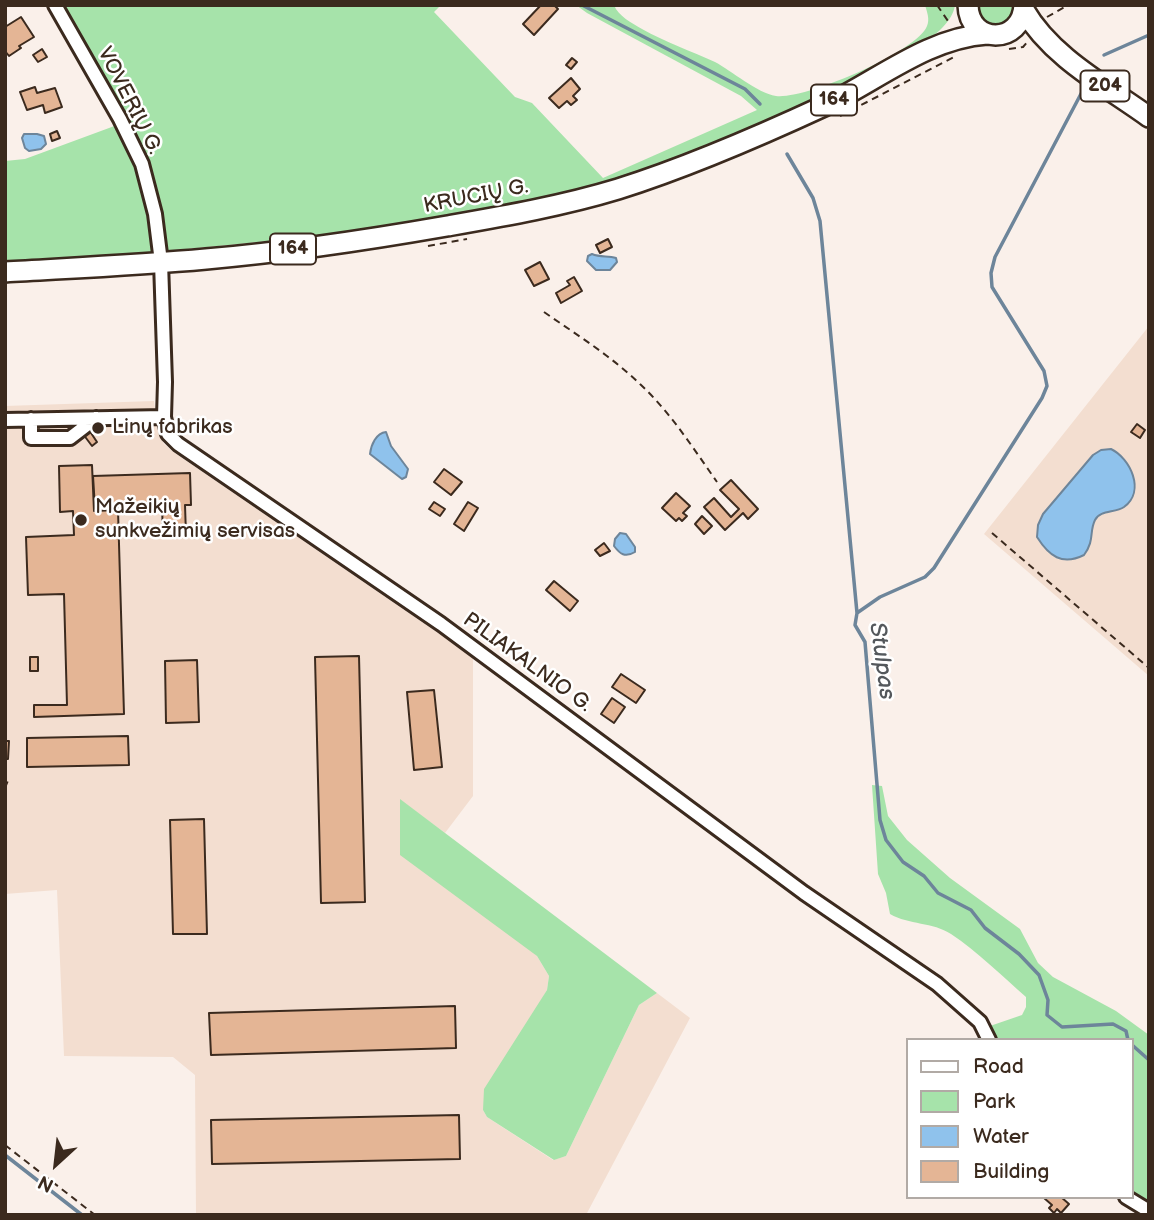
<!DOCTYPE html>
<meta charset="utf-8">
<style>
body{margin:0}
#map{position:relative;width:1154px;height:1220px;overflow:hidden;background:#faf0ea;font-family:"Balsamiq Sans",sans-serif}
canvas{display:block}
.frame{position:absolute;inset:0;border:7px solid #3b2a1e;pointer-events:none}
.legend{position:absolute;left:906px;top:1038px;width:228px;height:161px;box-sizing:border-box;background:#fff;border:2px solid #b1aaa5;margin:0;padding:9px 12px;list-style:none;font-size:21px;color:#3b2a1e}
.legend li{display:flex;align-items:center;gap:14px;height:35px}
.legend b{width:35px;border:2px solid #b1aaa5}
.north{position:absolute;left:21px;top:1129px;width:70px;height:70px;-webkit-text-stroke:5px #fff;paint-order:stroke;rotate:207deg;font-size:19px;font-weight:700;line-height:28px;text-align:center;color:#3b2a1e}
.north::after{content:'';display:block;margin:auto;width:24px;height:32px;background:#3b2a1e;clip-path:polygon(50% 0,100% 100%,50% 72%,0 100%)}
</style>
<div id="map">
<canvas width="1154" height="1220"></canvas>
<div class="frame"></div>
<ul class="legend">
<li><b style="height:9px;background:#fff"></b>Road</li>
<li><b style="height:19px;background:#a6e3aa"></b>Park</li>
<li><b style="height:19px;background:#8fc2ec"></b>Water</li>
<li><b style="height:19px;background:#e4b595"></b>Building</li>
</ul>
<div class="north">N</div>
</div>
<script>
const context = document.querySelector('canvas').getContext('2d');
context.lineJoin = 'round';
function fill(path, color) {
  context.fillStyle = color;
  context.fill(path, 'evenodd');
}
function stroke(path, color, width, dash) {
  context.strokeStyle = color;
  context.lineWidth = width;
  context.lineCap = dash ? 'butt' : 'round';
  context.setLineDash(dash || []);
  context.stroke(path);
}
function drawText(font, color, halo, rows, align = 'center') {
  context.font = font + ' "Balsamiq Sans",sans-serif';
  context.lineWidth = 5;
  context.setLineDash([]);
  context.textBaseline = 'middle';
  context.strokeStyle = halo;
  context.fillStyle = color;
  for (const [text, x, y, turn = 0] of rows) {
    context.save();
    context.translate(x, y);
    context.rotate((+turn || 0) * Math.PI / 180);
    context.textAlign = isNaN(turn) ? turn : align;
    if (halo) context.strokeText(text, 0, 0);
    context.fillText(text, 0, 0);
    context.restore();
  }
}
const built = new Path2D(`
 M1149,326V676L984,534Z
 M154,401L158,432L164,444L172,451L473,657V796L445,833L400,800L537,956L549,976L547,990L483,1110L487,1117L553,1160L566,1156L639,1005L657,993L690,1018L586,1215H196L195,1075L173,1057L64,1056L57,890L5,894V406Z`);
const green = new Path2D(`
 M60,5H441L434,12L515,97L532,103L603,178L757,110L741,96L587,13L576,5H614C618,16 632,23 642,29C665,42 691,51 715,62C732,71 757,93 776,96C804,100 917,52 927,26C930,19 927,12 925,5H955C951,37 887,63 861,76C778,119 692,157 602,183C529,205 454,217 379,228C255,245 130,254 5,262V161L25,159L128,121Z
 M976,5H1016L1017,9L1005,26L991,27L980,20Z
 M872,785L882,786L888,816L907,840L950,878L1020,929L1038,963L1053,977L1116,1011L1149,1035V1207L1131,1195V1040H998L990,1026L1022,1015L1026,1007V997C1003,977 977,951 951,934C933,922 909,925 890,914L886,893L878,874Z
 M400,799L657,993L639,1005L566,1156L554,1160L487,1117L483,1110L484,1089L547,990L549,976L537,956L400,855Z`);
const water = new Path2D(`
 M24,134H37L44,136L46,144L41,149L29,151L25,148L22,138Z
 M592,254C601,258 608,255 616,258L617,262L610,270H596L587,261L588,256Z
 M386,432L391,446L408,469L406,477L402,479L370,454C371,445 376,433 386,432Z
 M1111,449C1130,458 1146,491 1124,507C1115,513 1100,510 1095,520C1089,532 1095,540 1084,555C1062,566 1049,556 1037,537L1038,525L1043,514L1093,455L1101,450Z
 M620,533L626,534L635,547V552C625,558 620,554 614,546L615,539Z`);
const stream = new Path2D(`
 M582,5L745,89L760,104
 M1104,55L1149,35
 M1083,90L995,257L991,273L992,287L1044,371L1047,386L1042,398L934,568L925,577L880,597L857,613L855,625L865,642L880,820L886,840L903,862L924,876L938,893L971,910L985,928L1019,954L1039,975L1048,1000L1047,1015L1062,1027L1113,1024L1126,1031L1128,1040
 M787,154L813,198L820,221L857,613
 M1131,1044L1149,1060
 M5,1155L82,1215`);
const building = new Path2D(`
 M541,5H554L558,9L534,35L523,24Z
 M21,17L34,37L19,46L21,48L9,56L5,51V27Z
 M42,49L47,57L38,62L33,55Z
 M572,58L577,62L571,69L566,65Z
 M571,78L580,89L573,96L577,100L571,105L567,101L559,108L549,98Z
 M35,87L37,93L55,88L62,107L45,113L43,105L27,110L20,92Z
 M57,131L60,138L52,141L50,134Z
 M608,239L612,247L600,253L596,245Z
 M540,262L549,279L534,286L525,270Z
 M574,277L582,291L561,303L556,293L570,285L567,281Z
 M1137,424L1145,430L1140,438L1131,432Z
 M89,430L97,442L92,446L83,434Z
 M92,465L94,511L118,510L124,714L34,717V705H67L64,594L28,595L26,537L74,535L73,511L60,512L59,466Z
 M444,469L462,482L451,495L434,482Z
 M190,473L191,505H185L186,535L163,536L162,506L95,508L93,476Z
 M731,480L758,509L748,519L743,513L725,530L704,507L714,498L731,517L739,509L720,490Z
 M676,493L690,506L683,513L687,516L682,521L679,518L676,521L662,508Z
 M434,502L445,509L440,516L429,509Z
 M468,502L478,508L464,531L454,524Z
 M702,516L712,526L704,534L695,524Z
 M604,543L610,551L600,556L595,550Z
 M554,581L578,601L570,611L546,590Z
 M359,656L365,902L321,903L315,657Z
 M30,657H38V671H30Z
 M197,660L199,722L166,723L165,661Z
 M621,674L645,690L636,703L612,687Z
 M434,690L442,767L414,770L407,692Z
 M612,698L625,707L614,723L601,714Z
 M128,736L129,765L27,767V738Z
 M5,741H9L8,759H5Z
 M204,819L207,934H173L170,820Z
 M455,1006L456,1048L211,1055L209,1013Z
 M459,1115L460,1159L212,1164L211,1120Z
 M1061,1197L1069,1204L1061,1213L1057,1209L1054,1213L1049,1208L1052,1205L1044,1198Z`);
const path = new Path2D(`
 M937,5L950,24
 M1047,17L1068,5
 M1009,49L1023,47L1028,41
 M840,116L956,56
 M428,246L467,239
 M544,312C577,335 611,356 640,384C671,413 693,448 717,482
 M992,533L1149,668
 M5,788L9,778
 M5,1145L95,1215`);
const street = new Path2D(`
 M55,5L120,119L142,164L155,214L161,262L165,382L164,417L168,434L178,444L441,624L804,893L937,984L980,1022L989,1040
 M31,419V438H70L96,418
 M5,420L164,417
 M1126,1197L1149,1211`);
const primary = new Path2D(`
 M968,5C969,45 1022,45 1024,5
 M1024,10C1051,57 1106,86 1149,117
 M5,272C72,268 139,265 206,259C287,252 367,240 447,226C504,216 562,206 618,189C688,167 757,137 824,106C877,81 927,38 987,34`);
const markers = [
 [98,428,7,"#3b2a1e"],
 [81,520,7,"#3b2a1e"]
];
const shields = [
 [1105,86,49],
 [834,100,46],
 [293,249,46]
];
const shieldNames = [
 ["204",1105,86],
 ["164",834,100],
 ["164",293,249]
];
const streetNames = [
 ["VOVERIŲ G.",129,101,63],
 ["KRUCIŲ G.",476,197,-11],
 ["PILIAKALNIO G.",527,663,36]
];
const poiNames = [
 ["Linų fabrikas",112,428],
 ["Mažeikių",95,508],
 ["sunkvežimių servisas",95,532]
];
const waterNames = [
 ["Stulpas",881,661,82]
];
fill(built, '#f3ded0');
fill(green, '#a6e3aa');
fill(water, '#8fc2ec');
stroke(water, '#6d859a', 2);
stroke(stream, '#6d859a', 3.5);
fill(building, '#e4b595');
stroke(building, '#3b2a1e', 2);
stroke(street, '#3b2a1e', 18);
stroke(primary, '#3b2a1e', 24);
stroke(path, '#3b2a1e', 2, [7, 5]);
stroke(street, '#fff', 12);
stroke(primary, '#fff', 19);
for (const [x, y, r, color] of markers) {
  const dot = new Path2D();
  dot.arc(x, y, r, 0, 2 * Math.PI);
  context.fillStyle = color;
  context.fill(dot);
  stroke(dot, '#fff', 2.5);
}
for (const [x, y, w] of shields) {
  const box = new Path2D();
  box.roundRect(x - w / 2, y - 15.5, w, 31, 5);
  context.fillStyle = '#fff';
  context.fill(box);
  stroke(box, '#3b2a1e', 2);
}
drawText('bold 19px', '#3b2a1e', null, shieldNames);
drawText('21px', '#3b2a1e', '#fff', streetNames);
drawText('21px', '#3b2a1e', '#fff', poiNames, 'left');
drawText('italic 23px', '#54585c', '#fff', waterNames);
</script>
